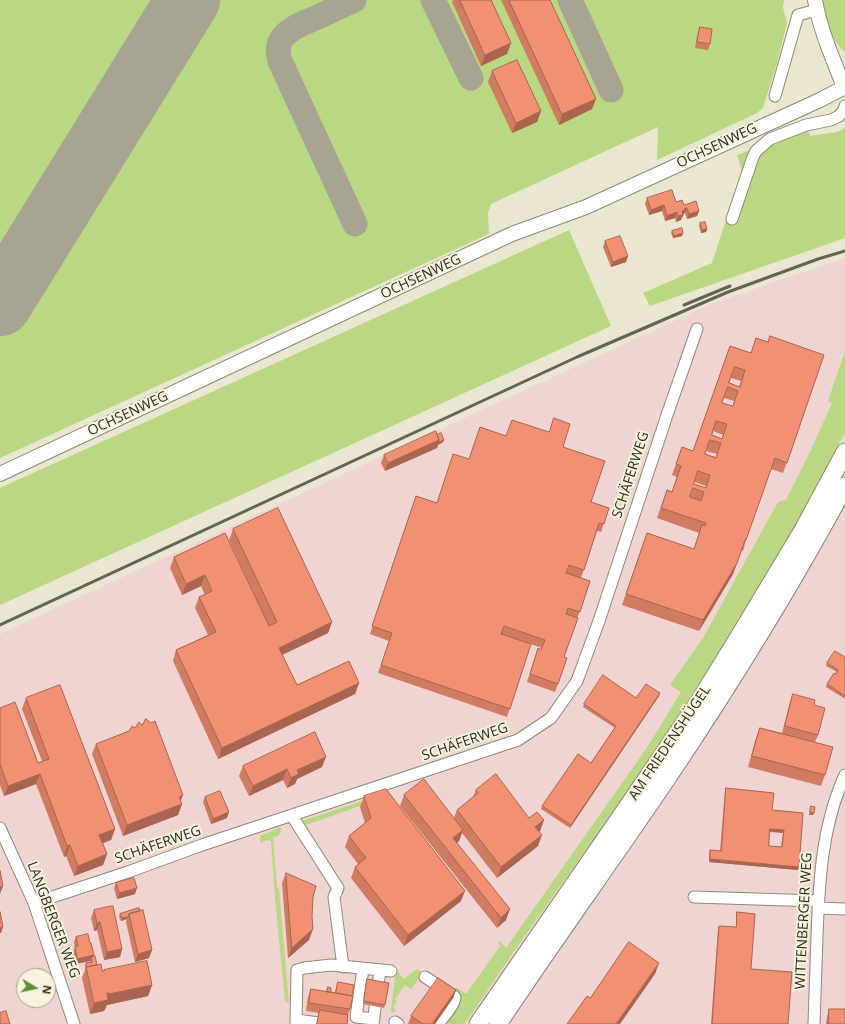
<!DOCTYPE html>
<meta charset="utf-8">
<style>
body{margin:0}
#map{position:relative;width:845px;height:1024px;overflow:hidden;background:#eae6cf;font-family:"Open Sans",sans-serif}
canvas{display:block}
.north{position:absolute;left:16px;top:968px;width:40px;height:40px;box-sizing:border-box;background:#f7f3dc;border:1px solid #a6a392;border-radius:50%;rotate:99deg;font-size:11px;font-weight:700;line-height:16px;text-align:center;color:#2d2c23}
.north::after{content:'';display:block;margin:auto;width:14px;height:18px;background:#579130;clip-path:polygon(50% 0,100% 100%,50% 72%,0 100%)}
</style>
<div id="map">
<canvas width="845" height="1024"></canvas>
<div class="north">N</div>
</div>
<script>
const context = document.querySelector('canvas').getContext('2d');
context.lineJoin = 'round';
function fill(path, color) {
  context.fillStyle = color;
  context.fill(path, 'evenodd');
}
function stroke(path, color, width, dash) {
  context.strokeStyle = color;
  context.lineWidth = width;
  context.lineCap = dash ? 'butt' : 'round';
  context.setLineDash(dash || []);
  context.stroke(path);
}
function drawText(font, color, halo, rows, align = 'center') {
  context.font = font + ' "Open Sans",sans-serif';
  context.lineWidth = 4;
  context.setLineDash([]);
  context.textBaseline = 'middle';
  context.strokeStyle = halo;
  context.fillStyle = color;
  for (const [text, x, y, turn = 0] of rows) {
    context.save();
    context.translate(x, y);
    context.rotate((+turn || 0) * Math.PI / 180);
    context.textAlign = isNaN(turn) ? turn : align;
    if (halo) context.strokeText(text, 0, 0);
    context.fillText(text, 0, 0);
    context.restore();
  }
}
const industrial = new Path2D(`
 M845,258V1024H0V634L423,437L711,304ZM24,976H48V1000H24Z`);
const green = new Path2D(`
 M0,0H784L783,8L787,23L777,63L763,108L757,113L657,160L658,127L491,204L488,213L489,234L0,458Z
 M823,0H845V52C830,40 826,18 823,0Z
 M845,128V238L650,306L643,293L712,263L742,171L737,155L803,130H807L809,133L810,136L837,132Z
 M569,230L611,326L0,605V488Z
 M845,351V433L814,493L785,544L713,662L648,762L508,960L465,1024H440L452,992L456,987L466,994L500,946L498,942L500,941L506,948L646,749L681,692L670,685L703,638L778,502L786,500L810,452L832,403L828,401Z
 M383,794L386,797L306,825L302,821Z
 M281,827C282,835 279,835 273,838L277,887L279,889L289,1003L285,1001L275,899L271,841L267,840L260,843V836Z
 M417,969L421,971L418,975L420,977L411,989L405,985L395,999L397,1001L393,1007L396,1010L393,1013H392L391,1010L396,970L404,979Z`);
const taxiway = new Path2D(`
 M354,0C343,5 332,10 320,16C307,22 289,27 281,40C277,47 278,54 280,61L355,224
 M433,0L471,78
 M570,0L611,90`);
const runway = new Path2D(`
 M0,304L188,0`);
const minor = new Path2D(`
 M775,96L798,15L817,10
 M732,219L753,157L756,151L770,139L806,125L831,120L839,116L844,110L845,106
 M292,816L338,888L334,897L343,967
 M0,828L34,903L74,1024
 M694,897L818,901
 M34,903L128,872L202,845L518,740L551,718L577,681L599,621L667,415L697,329
 M818,908L845,909
 M363,969L356,1017L374,1019
 M425,977L454,996L455,998C453,1008 444,1016 438,1024
 M296,1020L327,1024
 M395,1022L398,1024
 M296,1024L297,970L304,968L331,965L391,971
 M373,1024L380,970
 M814,1024C815,995 816,965 817,936C819,881 822,825 845,775`);
const major = new Path2D(`
 M815,0C820,30 833,59 844,87
 M0,474L512,234L586,207L820,100L845,87`);
const highway = new Path2D(`
 M478,1024L650,774L700,700L740,635L803,530L845,452
 M498,1024C553,941 612,860 668,777C731,683 791,586 845,486`);
const rail = new Path2D(`
 M684,305L730,286
 M0,625L577,357L728,292L818,259L845,251`);
const wall = new Path2D(`
 M453,0H491L511,43L507,54L481,66L452,2Z
 M501,0H550L596,99L592,109L559,125Z
 M700,27L710,44L708,50L695,48L698,32Z
 M492,71L541,111L537,122L512,133L488,82Z
 M647,198L676,202L699,211L697,216L687,219L685,213H684L681,220L676,222L675,218L665,221L662,211L649,215L645,204Z
 M700,223L707,229L706,232L701,233L699,226Z
 M672,231L683,233L682,236L673,238L671,233Z
 M605,241L628,256L626,262L611,267L603,247Z
 M768,342L824,355L783,473L771,469L746,540L743,551L742,550L733,574L699,631L622,605L647,533L694,549L699,533L657,518L667,490L672,492L677,477L672,475L682,447L693,451L730,346L751,353ZM731,378L741,381L739,387L729,383ZM724,398L734,401L733,406L722,403ZM713,431L723,435L722,439L712,435ZM706,451L717,454L716,457L705,454ZM695,482L706,486L705,488L694,484Z
 M437,435L444,440L443,442L438,445L437,448L385,471L381,463L384,455Z
 M506,436L563,447L591,502L609,508L601,532L597,531L581,578L590,581L564,657L567,658L555,692L527,682L538,648L541,649L542,648L501,634L531,644L507,717L378,673L389,641L370,634L416,496L436,503L469,459Z
 M233,529L332,622L328,633L282,655L297,685L359,683L355,694L218,759L173,661L176,650L208,635L195,608L199,597L205,595L201,586L182,595L170,568L174,557L225,533L269,626L229,540Z
 M845,657V699L826,687L827,684L837,672L826,666L827,663Z
 M793,694L814,705L818,735L815,742L825,775L821,786L748,767L756,738L760,728L782,733L790,702Z
 M659,696L570,828L541,809L542,806L591,763L615,728L583,707L584,704L636,698Z
 M26,698L115,829L111,840L103,843L107,854L103,865L74,876L66,856L64,857L36,784L4,796L0,785V708L38,763L42,761L22,709Z
 M96,744L181,802L182,804L178,815L123,836L92,754Z
 M243,766L322,767L297,779L295,784L287,788L283,780L249,796L239,776Z
 M726,788L772,810L803,813L799,867L798,870L709,862V853L710,850L720,851L725,791ZM770,832L783,833L781,847L769,846Z
 M476,790L529,818L544,820L540,831L539,832L538,846L497,878L462,833L459,841L457,843L506,920L497,928L400,806L404,795L454,818L457,810L473,797Z
 M364,796L461,901L404,946L351,878L355,867L358,864L345,847L349,836L365,823L360,807Z
 M205,797L227,818L211,824L203,802Z
 M286,873L309,940L288,958L282,883Z
 M116,883L135,894L117,899L114,888Z
 M139,908L152,950L149,958L135,962L126,922L127,919L121,921L119,917L120,914Z
 M94,910L122,949L120,957L104,960L97,930L94,931L91,918Z
 M737,912L751,969L788,1024H711L718,929L719,926L736,927V915Z
 M76,937L93,957L97,965L102,971H103L104,970L152,985L148,996L107,1005L104,1011L90,1014L82,978L85,970V966L86,963L90,962V961L75,964L73,952L75,947L74,942Z
 M367,979L385,1005L384,1008L363,1004Z
 M338,982L350,1009L348,1015L347,1024H317L319,1013L306,1011L308,997L311,989L326,992L328,987L331,992L335,993L336,988Z
 M456,990L453,998L435,1024H408L411,1016Z
 M829,1009L845,1024H826L827,1017Z`);
const shadedWall = new Path2D(`
 M511,43L507,54L481,66L485,55Z
 M596,99L592,109L559,125L562,114Z
 M541,111L537,122L512,133L516,123Z
 M664,205L662,211L649,215L651,210Z
 M685,208H687L685,213H684L681,220L676,222L678,216L682,211Z
 M699,211L697,216L687,219L689,214Z
 M677,212L675,218L665,221L667,216Z
 M707,229L706,232L701,233L702,230Z
 M683,233L682,236L673,238L674,236Z
 M628,256L626,262L611,267L613,262Z
 M439,440H444L443,442L438,445L437,448L385,471L388,463Z
 M737,563L733,574L699,631L703,620Z
 M205,575L201,586L182,595L186,584Z
 M332,622L328,633L275,658L279,648Z
 M359,683L355,694L218,759L222,748Z
 M660,693L659,696L570,828L571,825Z
 M326,757L322,767L297,779L295,784L287,788L291,778L297,770Z
 M287,769L283,780L249,796L253,786Z
 M40,774L36,784L4,796L8,786Z
 M183,795L179,805L182,804L178,815L123,836L127,825L179,797Z
 M229,812L227,818L211,824L213,819Z
 M810,812L814,813L813,815H809Z
 M544,820L540,831L532,837L535,827Z
 M115,829L111,840L96,846L99,835Z
 M770,829L784,830L783,833L769,831Z
 M463,830L459,841L449,849L453,838Z
 M542,835L538,846L497,878L501,867Z
 M70,845L66,856L64,857L67,846Z
 M107,854L103,865L74,876L78,866Z
 M710,859L799,867L798,870L709,862Z
 M3,886L0,894V887Z
 M137,888L135,894L117,899L119,893Z
 M465,891L461,901L404,946L408,935Z
 M510,909L506,920L497,928L501,918Z
 M128,917L127,919L121,921L122,918Z
 M100,922L97,930L94,931L97,923Z
 M3,927L1,933H0V928Z
 M313,929L309,940L288,958L292,948Z
 M122,949L120,957L104,960L107,952Z
 M152,950L149,958L135,962L138,954Z
 M94,955L92,961L91,958L90,961L75,964L77,959Z
 M659,963L655,974L620,1024H616Z
 M152,985L148,996L107,1005L104,1011L90,1014L94,1003L107,993H109L106,1001L107,1000L109,994Z
 M456,990L453,998L435,1024H432Z`);
const building = new Path2D(`
 M460,0H491L511,43L485,55Z
 M509,0H550L596,99L562,114Z
 M700,27L712,29L710,44L697,42Z
 M517,60L541,111L516,123L492,71Z
 M672,190L676,202L682,200L684,205L696,201L699,211L689,214L687,208H685V210L682,211L683,215L678,216L677,212L667,216L664,205L651,210L647,198Z
 M705,222L707,229L702,230L700,223Z
 M682,228L683,233L674,236L672,231Z
 M620,236L628,256L613,262L605,241Z
 M770,336L824,355L787,463L775,458L746,540H745L737,563L703,620L626,594L647,533L694,549L702,525L705,526L706,523L661,508L667,490L672,492L681,466L676,464L682,447L693,451L730,346L751,353L756,338L768,342ZM735,367L745,370L740,387L729,383ZM728,387L738,391L733,406L722,403ZM716,421L727,424L722,439L712,435ZM710,440L721,443L716,458L705,454ZM698,471L710,475L706,488L694,484ZM693,488L704,492L701,501L690,497Z
 M554,418L570,424L563,447L605,461L591,502L609,508L604,524L599,523L584,570L569,565L566,573L590,581L580,612L568,608L566,614L578,618L564,657L567,658L558,684L530,674L538,648L541,650L545,640L504,626L501,634L531,644L510,709L381,665L392,633L372,626L416,496L437,503L453,454L469,459L480,427L506,436L512,420L549,432Z
 M436,431L439,440L388,463L384,455Z
 M441,433L444,440L439,442V440L437,435Z
 M278,508L332,622L279,648L297,685L349,661L359,683L222,748L176,650L216,632L199,597L212,591L205,575L186,584L174,557L225,533L269,626L277,622L233,529Z
 M835,651L845,657V696L827,684L834,673L836,674L838,670L827,663Z
 M603,675L636,698L646,684L660,693L571,825L542,806L578,754L591,763L616,726L584,704Z
 M60,685L115,829L99,835L107,854L78,866L70,845L67,846L40,774L8,786L0,764V708L15,702L38,763L49,759L26,698Z
 M793,694L815,700L814,705L825,708L818,735L785,726Z
 M146,719L151,723L155,721L183,795L179,797L182,804L127,825L96,744L129,731L132,726L135,728L139,722L142,725Z
 M760,728L833,747L825,775L752,756Z
 M315,732L326,757L297,770L299,774L291,778L287,769L253,786L243,766Z
 M496,774L529,818L537,812L544,820L535,827L542,835L501,867L457,810L478,793L476,790Z
 M424,779L463,830L453,838L510,909L501,918L404,795Z
 M726,788L774,793L772,810L803,813L799,867L710,859V850L721,851ZM770,829L784,830L782,847L769,846Z
 M386,789L465,891L408,935L355,867L366,858L349,836L371,818L364,796Z
 M220,791L229,812L213,819L205,797Z
 M811,806L815,807L814,813L810,812Z
 M0,871L3,886L0,887Z
 M286,873L316,886L313,897L312,917L313,929L292,948Z
 M134,878L137,888L119,893L116,883Z
 M113,906L122,949L107,952L100,922L97,923L94,910Z
 M139,908L140,911L129,914L128,917L122,918L120,914Z
 M143,910L152,950L138,954L129,914Z
 M0,912L3,927L0,928Z
 M737,912L755,914L751,969L792,972L788,1024H712L719,926L736,927Z
 M88,934L90,943H91L94,955L77,959L75,946H78L76,937Z
 M629,942L659,963L616,1024H567L587,996L590,998Z
 M95,956L97,965L86,967V963L92,962L91,958Z
 M147,961L152,985L109,994V993H107L108,1000L94,1003L86,967L101,964L102,971H104V970Z
 M438,978L456,990L432,1024H423L411,1016Z
 M367,979L389,983L385,1005L364,1001Z
 M338,982L354,985L352,996L336,993Z
 M328,987L331,988V992H327Z
 M311,989L353,996L350,1009L309,1003Z
 M829,1009H845V1024H829Z
 M320,1010L348,1015L347,1024H317Z
 M6,1011L10,1024H0V1013Z`);
const streetNames = [
 ["OCHSENWEG",717,146,-25],
 ["OCHSENWEG",421,277,-25],
 ["OCHSENWEG",128,414,-25],
 ["SCHÄFERWEG",631,475,-72],
 ["SCHÄFERWEG",465,742,-19],
 ["AM FRIEDENSHÜGEL",670,743,-56],
 ["SCHÄFERWEG",158,845,-19],
 ["LANGBERGER WEG",53,920,69],
 ["WITTENBERGER WEG",804,921,-87]
];
fill(industrial, '#efd4d1');
fill(green, '#bad883');
stroke(taxiway, '#a8a492', 25);
stroke(runway, '#a8a492', 64);
stroke(minor, '#8c8974', 13);
stroke(major, '#8c8974', 16);
stroke(highway, '#8c8974', 19);
stroke(minor, '#fff', 11);
stroke(major, '#fff', 14);
stroke(highway, '#fff', 17);
stroke(rail, '#656356', 3);
fill(wall, '#d07c63');
fill(shadedWall, '#a96550');
fill(building, '#f29073');
stroke(building, '#a96550', 1);
drawText('14px', '#2d2c23', '#f7f3dc', streetNames);
</script>
